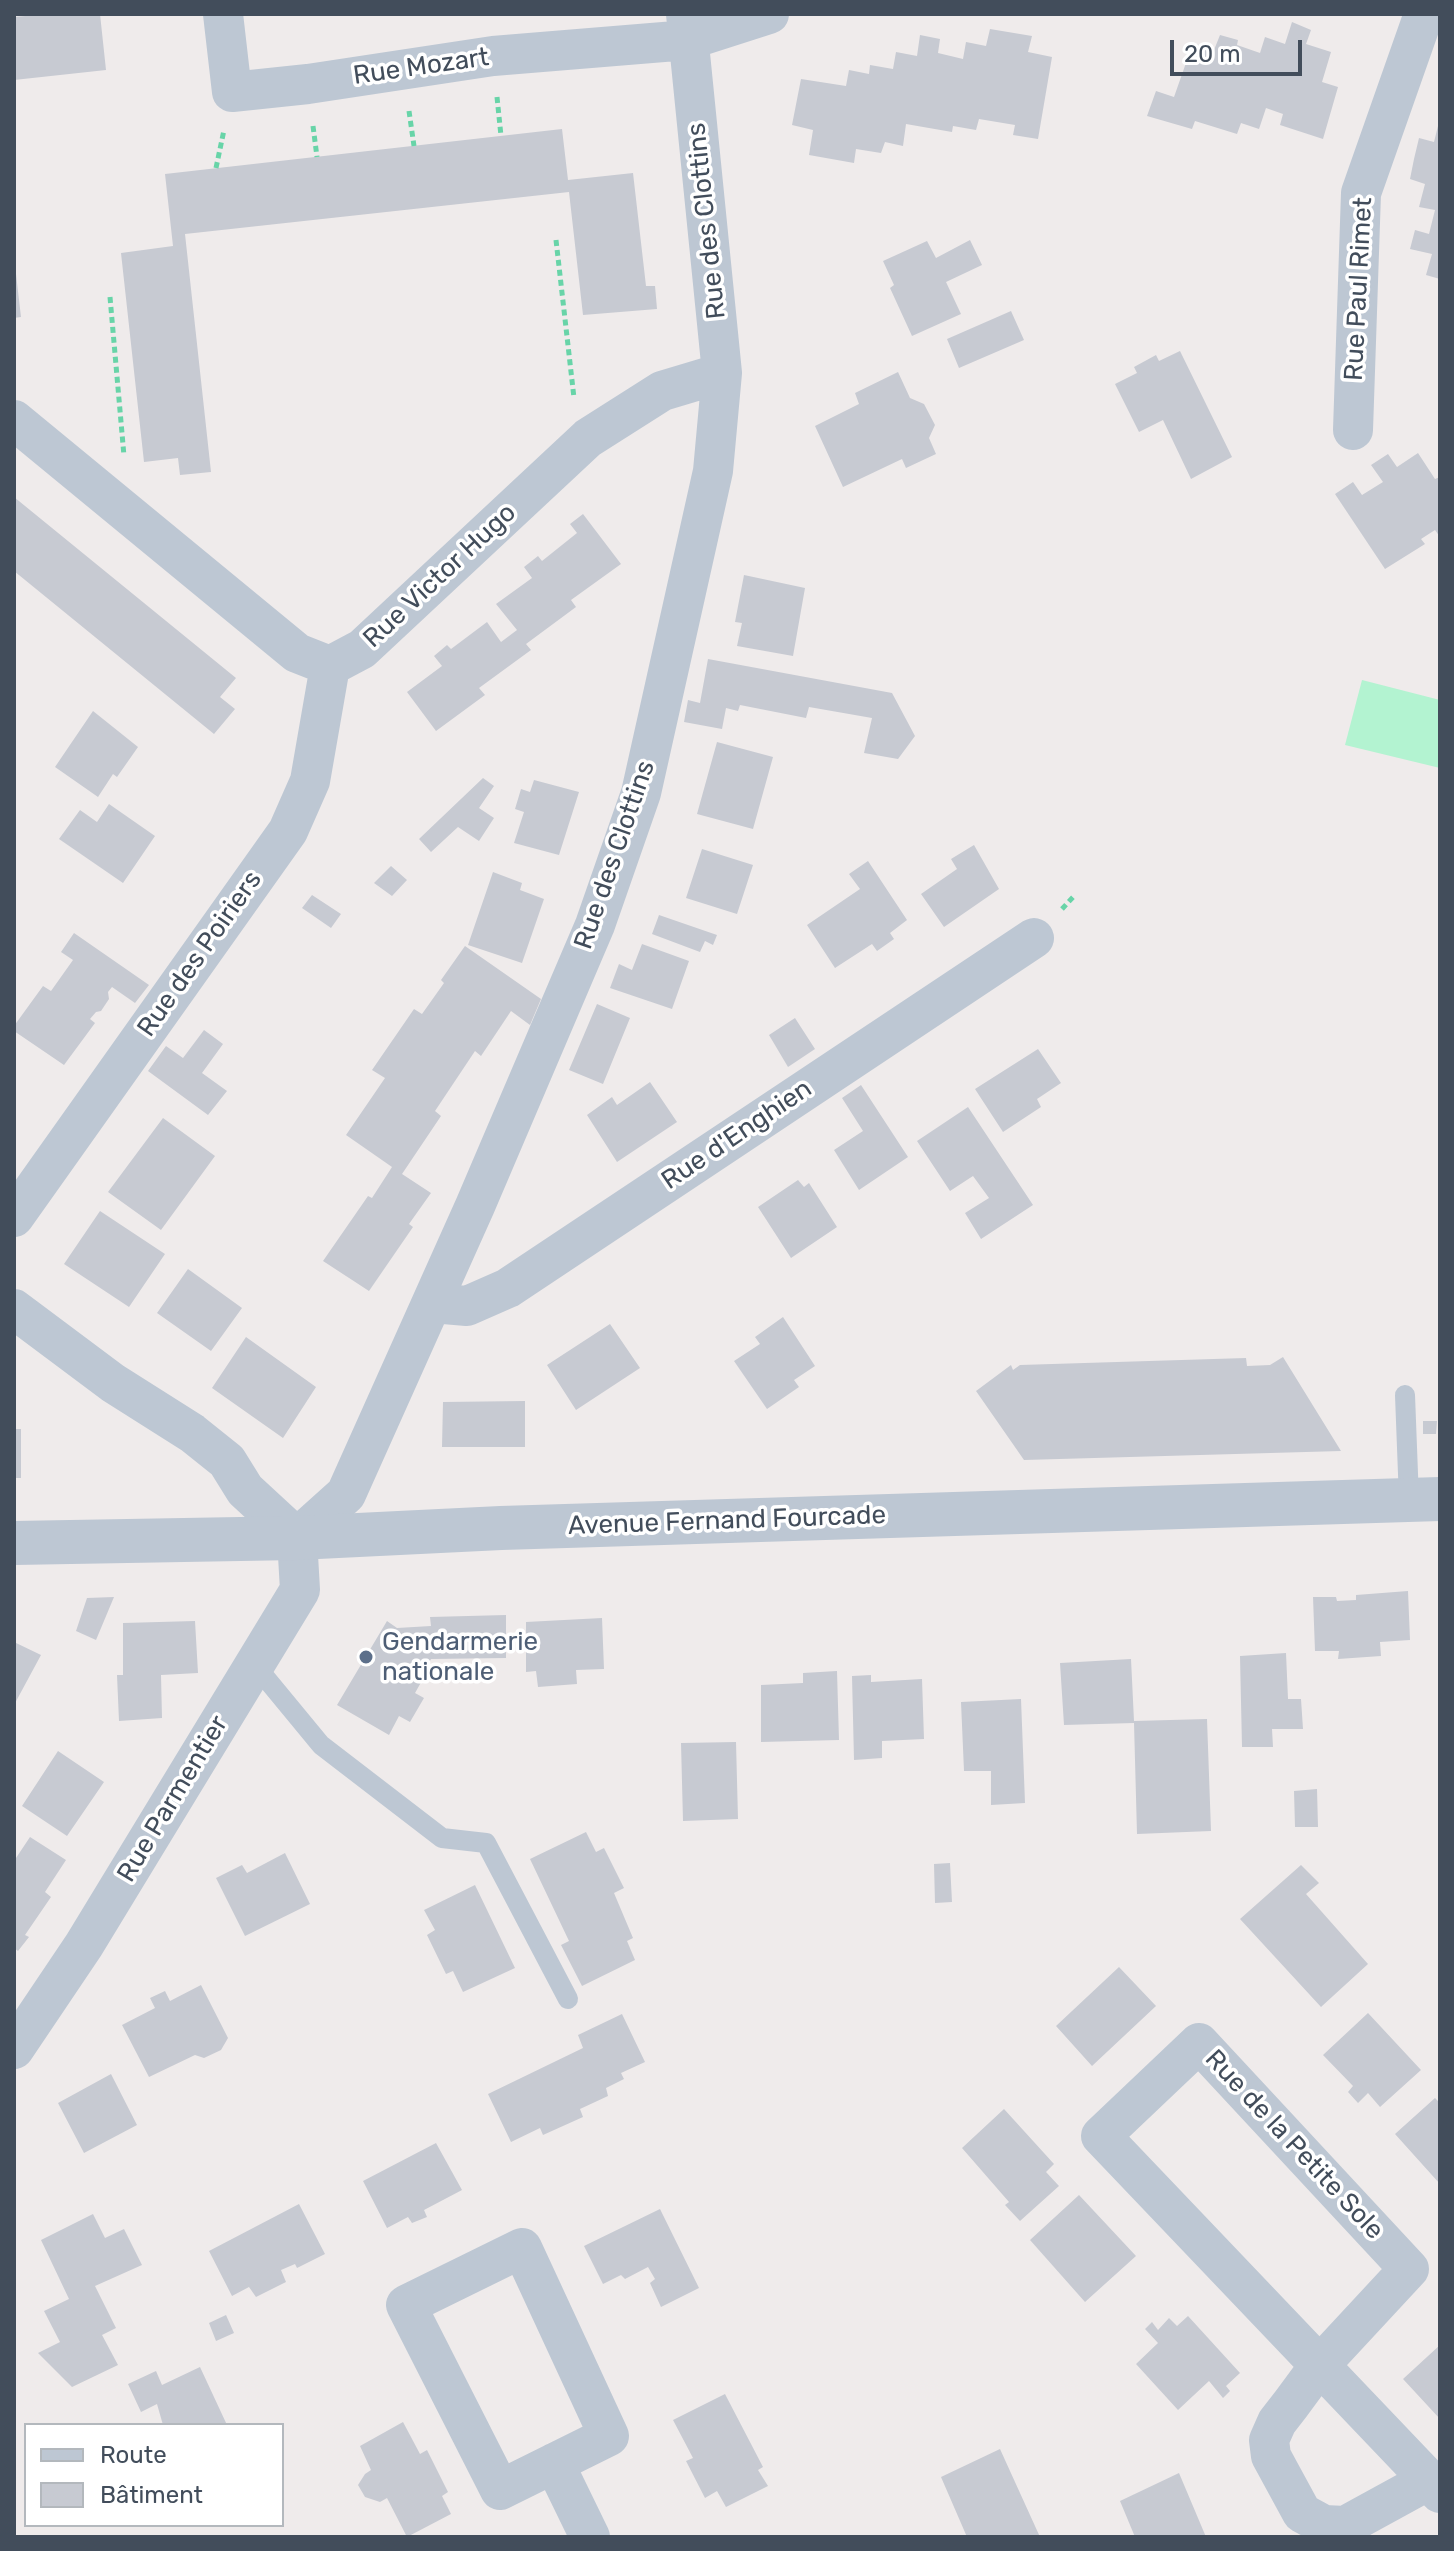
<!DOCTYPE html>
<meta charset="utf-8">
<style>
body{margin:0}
#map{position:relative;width:1454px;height:2551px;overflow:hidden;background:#efebeb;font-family:Rubik,sans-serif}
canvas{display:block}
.frame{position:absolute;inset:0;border:16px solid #424d5b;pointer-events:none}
.legend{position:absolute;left:24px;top:2423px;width:260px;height:104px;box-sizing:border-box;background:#fff;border:2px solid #b3b8bd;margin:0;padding:10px 14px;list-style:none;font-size:24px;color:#424d5b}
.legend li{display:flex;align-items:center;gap:16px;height:40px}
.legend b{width:40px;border:2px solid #b3b8bd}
.scale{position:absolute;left:1170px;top:40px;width:132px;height:36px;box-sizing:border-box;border:4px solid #424d5b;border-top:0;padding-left:10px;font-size:24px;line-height:28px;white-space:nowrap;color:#424d5b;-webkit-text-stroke:6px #fff;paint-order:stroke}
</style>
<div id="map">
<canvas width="1454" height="2551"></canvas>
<div class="frame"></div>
<ul class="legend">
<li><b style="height:10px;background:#bdc7d3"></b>Route</li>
<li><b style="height:22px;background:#c7cad2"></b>Bâtiment</li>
</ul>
<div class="scale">20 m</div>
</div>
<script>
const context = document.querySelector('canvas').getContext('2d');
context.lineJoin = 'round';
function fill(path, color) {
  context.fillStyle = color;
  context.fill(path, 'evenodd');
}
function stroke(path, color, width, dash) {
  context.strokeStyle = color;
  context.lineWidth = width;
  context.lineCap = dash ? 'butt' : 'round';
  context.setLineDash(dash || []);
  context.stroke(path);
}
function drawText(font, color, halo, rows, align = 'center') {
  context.font = font + ' Rubik,sans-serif';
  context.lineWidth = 7;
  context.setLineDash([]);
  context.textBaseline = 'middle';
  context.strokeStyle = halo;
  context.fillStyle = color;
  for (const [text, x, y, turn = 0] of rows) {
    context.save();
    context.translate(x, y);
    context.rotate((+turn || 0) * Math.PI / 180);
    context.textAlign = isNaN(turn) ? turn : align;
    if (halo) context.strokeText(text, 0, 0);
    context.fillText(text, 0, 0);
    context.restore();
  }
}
const green = new Path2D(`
 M1362,680L1440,700V768L1345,745Z`);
const building = new Path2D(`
 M47,14H100L106,70L14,80V17Z
 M1292,22L1311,30L1306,44L1331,52L1322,82L1338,87L1323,139L1280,125L1283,114L1266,108L1259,129L1241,123L1237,134L1195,121L1192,129L1147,116L1156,91L1174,97L1193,43L1214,50L1220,35L1238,40L1237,45L1260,53L1265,37L1285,44Z
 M990,29L1032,36L1028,52L1052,57L1038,139L1013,135L1015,125L979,119L976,130L953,126L952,132L906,124L903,146L885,142L881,153L856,149L854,163L809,155L813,130L792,125L801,79L846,86L849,70L869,74L870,65L893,69L896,52L917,56L920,35L940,39L938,53L963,59L966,42L986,46Z
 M1439,122L1440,123V279L1426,275L1432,254L1410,249L1415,230L1429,234L1435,210L1419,207L1425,184L1410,179L1414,159L1419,138L1434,142Z
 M562,129L568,180L633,173L646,286H655L657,309L583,315L569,192L185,234L211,472L180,475L178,458L144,462L121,253L173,246L165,174Z
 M970,240L982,265L946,282L961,314L912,336L890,288L894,285L883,261L927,241L936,258Z
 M14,274H16L21,317L14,318Z
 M1011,311L1024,340L959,368L947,339Z
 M1180,351L1232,457L1191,479L1163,420L1139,432L1115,384L1137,373L1134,367L1156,355L1159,361Z
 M898,372L910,398L924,404L935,425L929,438L936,454L906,468L902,459L843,487L815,426L859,404L855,393Z
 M1418,453L1435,479L1440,477V537L1435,530L1421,539L1425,544L1385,569L1335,494L1353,482L1362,495L1383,482L1371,465L1388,454L1397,467Z
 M14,497L236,678L220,697L235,709L214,734L14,571Z
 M583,514L621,564L571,600L576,607L526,644L531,650L479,688L485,695L436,731L407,692L442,666L434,656L447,645L451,649L487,622L501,642L517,630L496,604L532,578L524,567L538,556L542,561L577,533L570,524Z
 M744,575L805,588L793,656L737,646L742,623L735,622Z
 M708,659L892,693L915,736L898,759L864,753L872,718L809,707L806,718L740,705L738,711L726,708L722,729L684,722L688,700L700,703Z
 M93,711L138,747L117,777L113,774L98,797L55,767Z
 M717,742L773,757L753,829L697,814Z
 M483,778L494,786L479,808L494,818L479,841L458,827L431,852L419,839Z
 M534,780L579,792L559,855L514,843L524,812L515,809L521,789L530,792Z
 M109,804L155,836L123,883L59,839L80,810L97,822Z
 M974,845L999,889L944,927L921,894L957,869L951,859Z
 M702,849L753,865L737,914L686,898Z
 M868,861L907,920L890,933L894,939L877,951L872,944L835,968L807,925L860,889L849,874Z
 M391,866L407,880L392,896L374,883Z
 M493,872L522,883L520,890L544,899L522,963L468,945Z
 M312,895L341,914L331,928L302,908Z
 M659,915L717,935L713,945L705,941L700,952L652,934Z
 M74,933L149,985L135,1003L112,987L108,992L109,999L101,1011L96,1012L90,1019L95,1023L64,1065L14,1031V1026L43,986L51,991L73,960L61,952Z
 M642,944L689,961L672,1009L610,988L619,964L632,970Z
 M465,946L541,999L530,1025L511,1011L481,1056L475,1051L435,1111L441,1116L402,1174L431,1193L409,1224L413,1227L369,1291L323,1261L368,1196L372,1198L392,1167L346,1135L385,1078L372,1070L414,1009L422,1014L444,983L441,980Z
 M597,1004L630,1018L603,1084L569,1070Z
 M795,1018L815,1049L788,1067L769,1035Z
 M204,1030L223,1044L202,1073L227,1091L208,1115L148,1071L166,1046L183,1058Z
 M1038,1049L1061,1083L1037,1099L1041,1107L1003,1132L975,1089Z
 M650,1082L677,1122L617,1162L587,1115L612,1097L617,1105Z
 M861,1085L908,1157L859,1190L834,1150L863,1131L842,1098Z
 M968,1107L1033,1205L981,1239L965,1213L989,1198L973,1176L950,1191L917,1141Z
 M163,1118L215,1156L161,1230L108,1192Z
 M798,1180L804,1187L809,1183L837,1227L791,1258L758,1207Z
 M100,1211L165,1254L129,1307L64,1264Z
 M188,1269L242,1308L211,1351L157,1313Z
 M783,1317L815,1366L794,1380L799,1387L767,1409L734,1361L760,1344L755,1337Z
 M610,1324L640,1368L576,1410L547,1365Z
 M246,1337L316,1387L283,1438L212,1388Z
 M1283,1357L1341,1451L1024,1460L976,1391L1011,1365L1013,1370L1020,1365L1246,1358L1247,1366L1270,1365Z
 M525,1401V1447H442L443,1402Z
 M1423,1421H1437L1436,1434H1423Z
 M14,1429H21V1478H14Z
 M1408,1591L1410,1640L1380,1642L1381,1656L1338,1659L1339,1651H1315L1313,1597H1336L1337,1601L1356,1600V1595Z
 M114,1597L96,1640L76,1631L87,1598Z
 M506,1615V1658L431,1659L426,1668L428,1670L415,1693L424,1698L410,1722L399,1716L389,1735L337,1705L387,1621L397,1628L431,1626L430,1617Z
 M602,1618L604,1669L576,1670L577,1684L538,1687L536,1671L526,1672V1622Z
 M195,1621L198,1673L161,1675L162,1718L119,1721L117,1675H123V1623Z
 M14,1642L41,1655L14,1705Z
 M1286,1653L1288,1699H1301L1303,1729H1272L1273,1747H1242L1240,1656Z
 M1131,1659L1134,1721L1207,1719L1211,1831L1137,1834L1134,1723L1064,1725L1060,1663Z
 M837,1671L839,1740L761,1742V1685L803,1683V1673Z
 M871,1675V1682L922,1679L924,1739L882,1741V1758L854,1760L852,1676Z
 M1021,1699L1025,1803L991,1805V1771H964L961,1702Z
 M736,1742L738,1819L683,1821L681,1743Z
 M58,1751L104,1782L67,1836L22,1806Z
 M1317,1789L1318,1827H1295L1294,1791Z
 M586,1832L596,1852L604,1848L624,1888L614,1893L633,1938L627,1941L635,1960L582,1986L561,1945L569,1941L530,1859Z
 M30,1837L66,1860L45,1892L51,1897L25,1935L29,1937L18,1951L14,1948V1861Z
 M285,1853L310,1904L245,1936L216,1878L242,1865L247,1873Z
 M950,1863L952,1902L935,1903L934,1864Z
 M1301,1865L1319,1883L1306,1894L1368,1964L1321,2007L1240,1919Z
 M475,1885L515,1968L463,1992L453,1971L446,1974L427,1935L435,1930L424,1910Z
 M1119,1967L1156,2006L1092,2066L1056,2026Z
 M201,1985L228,2038L221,2050L204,2058L195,2055L149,2077L122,2025L155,2008L150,1998L165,1991L170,2001Z
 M1368,2013L1421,2070L1380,2107L1368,2093L1358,2103L1348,2092L1353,2086L1323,2055Z
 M622,2014L645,2062L621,2073L624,2079L606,2088L608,2096L580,2109L583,2117L543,2135L540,2128L511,2142L488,2094L583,2048L578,2035Z
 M111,2074L137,2125L84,2153L58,2103Z
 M1435,2098L1440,2103V2184L1395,2134Z
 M1004,2109L1054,2164L1046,2172L1059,2186L1020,2221L1005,2205L1009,2202L962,2148Z
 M436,2143L462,2190L424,2210L427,2217L412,2223L408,2217L387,2228L363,2181Z
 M1079,2195L1136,2256L1085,2302L1030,2240Z
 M299,2204L325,2254L297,2268L295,2264L281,2270L286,2282L256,2297L249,2287L232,2296L209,2251Z
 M660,2209L699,2288L661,2307L650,2283L655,2279L648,2267L625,2279L621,2275L603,2284L584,2246Z
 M93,2214L105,2238L124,2229L142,2265L95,2286L116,2328L102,2335L118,2365L72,2387L38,2353L60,2342L44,2311L69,2299L41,2240Z
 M226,2315L234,2333L216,2341L209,2323Z
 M1188,2316L1240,2373L1226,2386L1230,2391L1223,2398L1209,2381L1178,2410L1136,2364L1158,2343L1145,2329L1152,2322L1158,2330L1169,2318L1177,2326Z
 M1440,2345V2419L1403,2379Z
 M200,2367L227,2425H163L157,2404L141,2412L128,2384L156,2371L162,2385Z
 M725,2394L763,2467L758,2470L768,2486L726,2507L717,2491L705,2498L686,2461L693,2458L673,2420Z
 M403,2422L420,2454L427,2450L448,2492L442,2496L451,2514L407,2537L387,2498L380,2502L365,2497L358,2485L365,2474L371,2470L360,2446Z
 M1000,2449L1040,2537H967L941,2477Z
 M1179,2473L1206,2537H1135L1120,2501Z`);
const path = new Path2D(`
 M497,97L501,136
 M409,111L414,146
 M313,126L317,157
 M216,168L224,130
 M556,240L574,398
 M110,297L124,456
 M1062,909L1075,895`);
const service = new Path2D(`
 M1405,1395L1409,1500
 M255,1665L321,1745L442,1838L486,1843L568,1999`);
const minor = new Path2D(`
 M223,14L232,92L308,84L493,56L688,40L769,14
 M14,420L297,653L330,666
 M1353,430L1361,193L1424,14
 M330,666L362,649L588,438L662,391L722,373
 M14,1217L288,831L310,781L330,666
 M432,1303L467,1306L508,1288L1034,938
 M14,1309L113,1383L192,1433L227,1461L245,1490L297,1538
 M297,1538L346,1494L475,1206L595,925L641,793L713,471L722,373L686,14
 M14,2049L84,1945L300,1590L297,1538
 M522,2248L609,2436L500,2490L406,2305Z
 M554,2463L590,2537
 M1429,2480L1345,2526L1324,2525L1302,2513L1271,2456L1269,2440L1277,2422L1291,2404L1319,2366L1409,2269L1199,2043L1101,2136L1429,2480L1440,2493`);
const tertiary = new Path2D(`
 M14,1543L297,1538L501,1528L1440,1499`);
const markers = [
 [366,1657,8,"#5c6f8a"]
];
const streetNames = [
 ["Rue Mozart",421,67,-8],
 ["Rue des Clottins",707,221,-96],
 ["Rue Paul Rimet",1359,289,-87],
 ["Rue Victor Hugo",440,576,-43],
 ["Rue des Clottins",615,855,-71],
 ["Rue des Poiriers",200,954,-55],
 ["Rue d'Enghien",737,1135,-34],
 ["Avenue Fernand Fourcade",727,1521,-2],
 ["Rue Parmentier",173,1799,-59],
 ["Rue de la Petite Sole",1294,2145,47]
];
const serviceNames = [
 ["Gendarmerie",382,1642],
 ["nationale",382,1672]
];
fill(green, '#b3f3d1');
fill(building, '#c7cad2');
stroke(path, '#68d4a8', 5, [6, 4]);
stroke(service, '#bdc7d3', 20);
stroke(minor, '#bdc7d3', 40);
stroke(tertiary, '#bdc7d3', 44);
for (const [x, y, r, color] of markers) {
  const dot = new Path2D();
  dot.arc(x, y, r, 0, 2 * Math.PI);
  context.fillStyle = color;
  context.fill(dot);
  stroke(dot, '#fff', 3);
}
drawText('26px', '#424d5b', '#fff', streetNames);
drawText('26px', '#4e5e75', '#fff', serviceNames, 'left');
</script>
